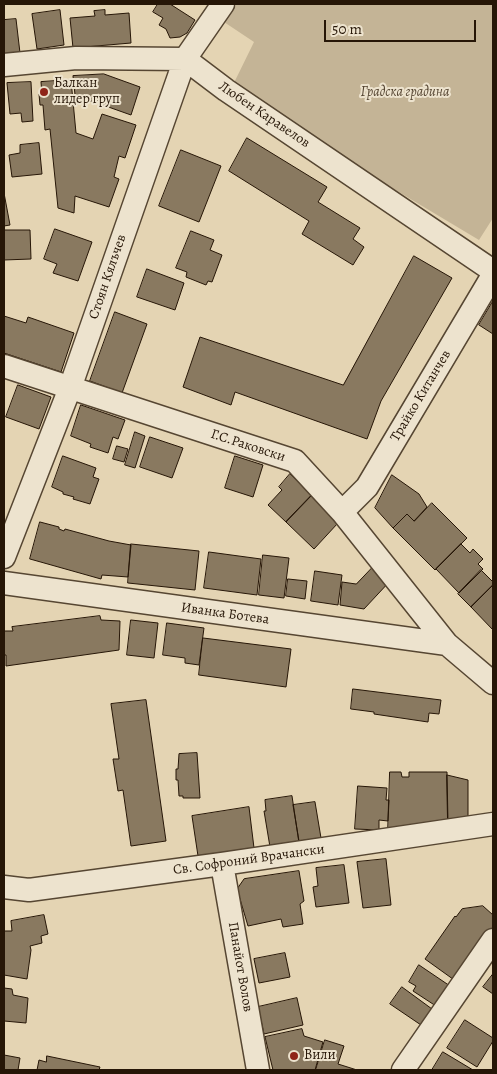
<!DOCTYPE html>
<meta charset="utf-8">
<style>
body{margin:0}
#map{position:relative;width:497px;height:1074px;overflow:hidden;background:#e4d4b3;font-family:Alegreya,serif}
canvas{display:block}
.frame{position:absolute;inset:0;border:5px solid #261607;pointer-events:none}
.scale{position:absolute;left:324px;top:20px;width:152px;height:22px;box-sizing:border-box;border:2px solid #261607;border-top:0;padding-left:6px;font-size:15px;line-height:18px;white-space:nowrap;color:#261607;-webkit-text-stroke:4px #ede3ce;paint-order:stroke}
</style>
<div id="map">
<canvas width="497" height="1074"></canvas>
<div class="frame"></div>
<div class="scale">50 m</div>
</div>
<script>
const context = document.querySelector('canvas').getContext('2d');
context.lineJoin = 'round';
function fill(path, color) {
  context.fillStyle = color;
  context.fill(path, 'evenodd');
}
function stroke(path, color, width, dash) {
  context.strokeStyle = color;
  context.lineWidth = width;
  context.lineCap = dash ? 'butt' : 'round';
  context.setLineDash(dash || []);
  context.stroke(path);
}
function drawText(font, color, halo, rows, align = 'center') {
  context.font = font + ' Alegreya,serif';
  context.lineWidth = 4;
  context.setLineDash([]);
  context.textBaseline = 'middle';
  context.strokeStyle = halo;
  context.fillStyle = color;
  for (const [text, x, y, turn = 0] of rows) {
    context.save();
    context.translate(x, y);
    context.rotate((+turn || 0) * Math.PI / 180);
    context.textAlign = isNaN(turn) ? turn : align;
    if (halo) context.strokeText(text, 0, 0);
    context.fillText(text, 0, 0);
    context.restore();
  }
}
const green = new Path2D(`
 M237,4H493V218L479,240L230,91L254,42L224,22Z`);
const building = new Path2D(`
 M158,4H170L195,20L187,33L180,37L170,38L166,29L159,25L163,18L153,12Z
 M60,10L64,45L37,49L32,14Z
 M105,10V15L129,13L131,43L73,48L70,18L95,16L94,11Z
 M16,19L20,53L4,55V20Z
 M104,74L140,87L131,115L100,104L99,100L76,104L73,76Z
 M71,80L76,133L93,139L102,114L136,125L125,158L119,156L114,177L119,179L109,207L75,196L74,213L58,208L50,129L45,130L43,105H40L39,94H42L41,82Z
 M31,82L33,121L22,122L21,113L10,114L7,83Z
 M247,138L327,187L318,202L360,228L353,239L364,247L353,265L302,234L309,221L229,171Z
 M39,143L42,174L12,177L9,155L20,153V145Z
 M181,150L221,166L199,222L159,206Z
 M4,193L10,225L4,226Z
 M55,229L92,242L78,281L53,273L57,264L44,259Z
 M4,230H30L31,259L4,260Z
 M191,231L214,240L210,250L222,255L212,282L208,281L206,285L186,277L187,272L176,268Z
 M414,256L452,278L381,401L367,439L235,392L231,405L183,387L200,337L343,385Z
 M147,269L184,283L175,310L137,297Z
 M493,301V334L479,325Z
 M115,312L147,324L122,393L90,381Z
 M4,316L26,323L28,317L74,333L61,372L4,353Z
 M18,385L51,397L39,429L6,417Z
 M81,405L125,420L118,439L113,437L108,453L90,447L91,444L71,436Z
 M135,432L145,436L135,468L125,465Z
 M150,437L183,448L172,478L140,467Z
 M117,446L128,449L124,462L113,459Z
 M63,456L96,468L93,477L99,479L90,504L73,499L74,497L63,494V492L52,487Z
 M235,456L263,465L253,497L225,488Z
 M290,474L312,495L286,522L268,505L282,490L279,487Z
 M392,475L419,494L427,507L414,521L407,514L393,528L375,508Z
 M311,496L338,523L314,549L286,522Z
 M432,503L467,538L435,570L393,528L407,514L414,521Z
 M40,522L59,527V529L64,531L65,529L109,541L131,545L128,577L102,575L101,579L30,559Z
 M131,544L199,551L195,590L128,583Z
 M461,544L470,553L473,549L483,559L478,564L483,569L459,593L436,569Z
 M209,552L261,559L257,595L204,588Z
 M263,555L289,558L284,598L259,595Z
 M375,565L391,580L364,609L340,605L342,582L356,584Z
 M481,570L493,582V585L471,607L458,594Z
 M315,571L342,575L338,605L311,601Z
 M288,579L307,581L305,599L286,596Z
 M493,585V630L471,607Z
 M100,616L101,620L120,621L119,650L6,666V655H4V631H13L12,627Z
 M131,620L158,623L154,658L127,655Z
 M167,623L204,628L199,665L185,663V658L163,655Z
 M203,638L291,649L286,687L199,675Z
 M353,689L441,700L439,714L429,713L428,722L374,714V712L351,709Z
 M146,700L166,841L131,846L123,790L118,791L113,759H119L111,704Z
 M197,753L200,798H183V796H179L178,780H176V769H178L179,754Z
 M390,772H401L402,777H409V772H447L448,824L388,832Z
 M447,775L468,780V820L448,822Z
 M358,786L387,788L386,800H389L388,821L379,820V830L355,829Z
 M292,796L299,843L270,847L264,811H266L265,800Z
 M315,802L321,838L299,841L293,805Z
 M249,807L254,848L198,856L192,816Z
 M386,859L391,905L363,908L357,862Z
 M344,865L349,903L316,907L313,887L318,886L316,868Z
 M299,871L304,901L300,904L303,924L283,927L281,919L248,926L237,889L244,879Z
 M483,906L493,915V934L457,982L425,959L455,916L456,917L462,909Z
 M44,915L48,934L41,936L42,943L30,946L31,950L27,979L4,975V931H12L11,921Z
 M285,953L290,977L259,983L254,959Z
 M419,965L453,988L439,1008L413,991L416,986L409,982Z
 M493,974V994L483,987Z
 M402,987L432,1009L421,1025L390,1004Z
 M4,988L12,989L13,995L28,998L26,1023L4,1021Z
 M297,998L303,1025L264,1034L258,1007Z
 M465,1020L493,1038V1041L477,1067L447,1048Z
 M302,1029L304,1036L323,1042L315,1070H273L265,1037Z
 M325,1040L344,1046L338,1064L357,1070H316Z
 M443,1052L473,1070H432Z
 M4,1055L20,1058L18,1070H4Z
 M47,1056L100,1067L99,1070H37L39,1060L46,1062Z`);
const minor = new Path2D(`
 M4,65L76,58L185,59L226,90L493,271
 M4,366L295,461L342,512L447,644L493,683
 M342,512L367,487L493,275
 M4,557L70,388L185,59L223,4
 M4,583L447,644
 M222,864L258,1070
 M4,887L29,890L222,864L493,824
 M403,1070L493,940`);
const markers = [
 [44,92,5,"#8f2418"],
 [294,1056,5,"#8f2418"]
];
const poiNames = [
 ["Балкан",54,84],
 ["лидер груп",54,100],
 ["Вили",304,1056]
];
const parkNames = [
 ["Градска градина",405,93]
];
const streetNames = [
 ["Любен Каравелов",264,115,34],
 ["Стоян Кялъчев",108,277,-71],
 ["Трайко Китанчев",421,396,-59],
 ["Г.С.Раковски",248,446,18],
 ["Иванка Ботева",225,614,8],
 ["Св. Софроний Врачански",249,860,-8],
 ["Панайот Волов",240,967,80]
];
fill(green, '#c4b496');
fill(building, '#897960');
stroke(building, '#261607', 1);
stroke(minor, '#564632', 25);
stroke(minor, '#ede3ce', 22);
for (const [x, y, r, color] of markers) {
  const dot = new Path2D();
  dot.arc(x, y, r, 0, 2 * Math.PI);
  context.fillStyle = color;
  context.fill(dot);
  stroke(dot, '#ede3ce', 2);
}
drawText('14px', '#261607', '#ede3ce', poiNames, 'left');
drawText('italic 14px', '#554532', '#ede3ce', parkNames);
drawText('14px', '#261607', '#ede3ce', streetNames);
</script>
